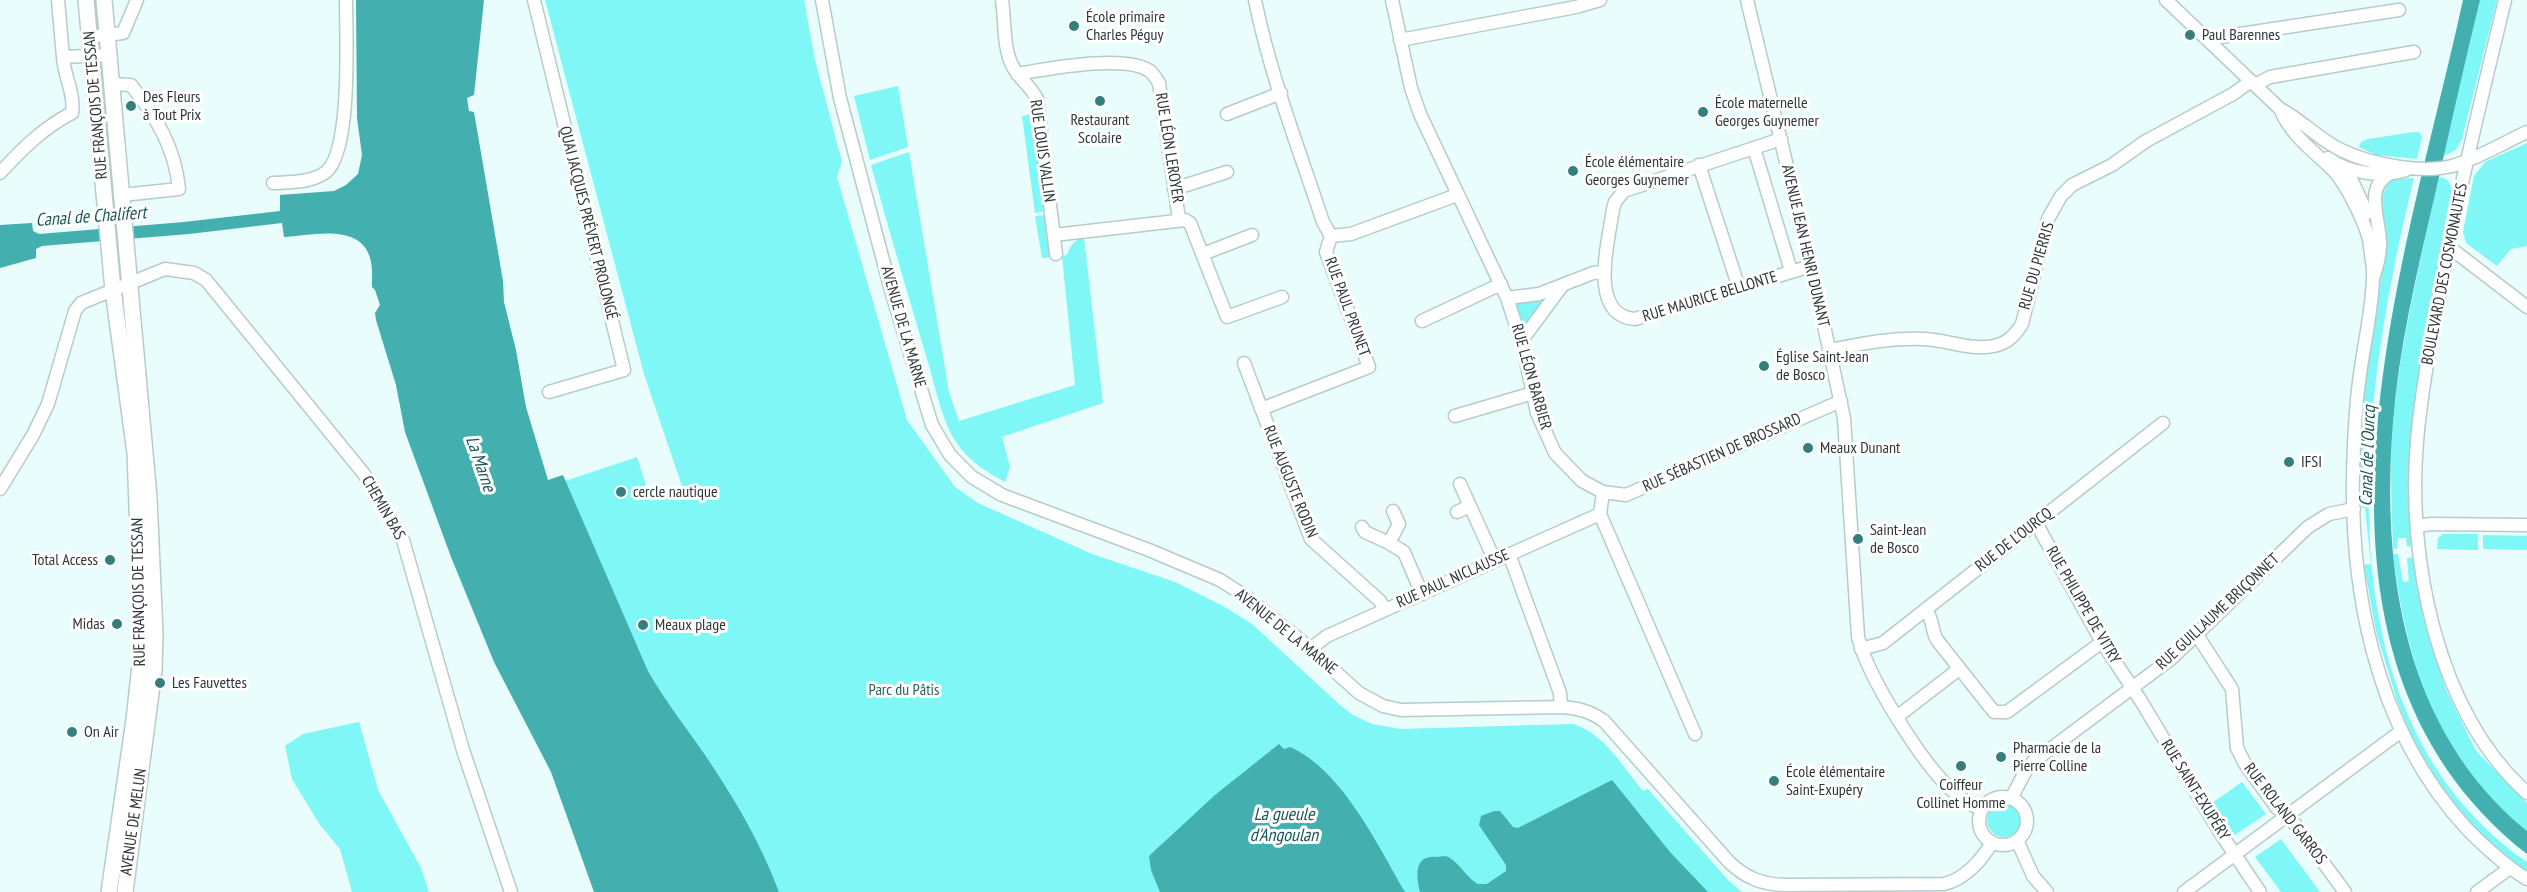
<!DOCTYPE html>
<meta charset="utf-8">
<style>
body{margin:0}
canvas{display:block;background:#e8fdfc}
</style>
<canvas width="2527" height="892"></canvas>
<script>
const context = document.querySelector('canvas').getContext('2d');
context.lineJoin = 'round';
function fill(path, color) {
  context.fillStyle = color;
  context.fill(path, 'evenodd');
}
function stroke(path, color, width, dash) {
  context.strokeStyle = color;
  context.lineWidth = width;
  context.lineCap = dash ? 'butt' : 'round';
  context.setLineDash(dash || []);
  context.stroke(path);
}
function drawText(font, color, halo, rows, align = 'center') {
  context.font = font + ' "PT Sans Narrow",sans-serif';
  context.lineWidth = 6;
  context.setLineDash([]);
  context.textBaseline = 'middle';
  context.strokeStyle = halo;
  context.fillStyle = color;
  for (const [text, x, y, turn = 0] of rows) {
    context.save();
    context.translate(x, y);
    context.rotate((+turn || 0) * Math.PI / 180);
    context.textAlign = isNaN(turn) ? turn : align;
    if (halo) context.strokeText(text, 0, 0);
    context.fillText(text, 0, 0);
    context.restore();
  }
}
const green = new Path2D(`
 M545,0H804L815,60L842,162L837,177L907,420L955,487L978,503L1092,554L1175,582L1223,606L1252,624L1340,705L1353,715L1372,724L1400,729L1573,724C1604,733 1623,767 1643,791L1648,789L1728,880L1742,892H779C749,809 691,747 648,671L565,481L637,457L651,501L683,489L644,374Z
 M2480,0H2497L2462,139L2456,150L2443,156Z
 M898,86L908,147L870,160L854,96Z
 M1032,114L1045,211L1035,213L1022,116Z
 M2414,132H2419L2422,137L2417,159L2376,155L2359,147L2361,142L2368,139Z
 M2527,143V246L2511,249L2497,266L2466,243L2463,232L2474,176L2485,162Z
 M909,152L949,392L959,421L1075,385L1062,256L1067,255C1070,246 1074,240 1084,237L1103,403L1002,437L1010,467L1005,482C989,473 973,464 961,449C942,425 936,388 927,359C908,295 889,230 871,165Z
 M2439,177C2449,178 2451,184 2452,194L2426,323L2414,414V547L2407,546L2406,538H2398L2397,549H2393C2392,506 2389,463 2393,420C2401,339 2421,257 2439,177Z
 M2414,178C2361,395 2313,713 2527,862V872L2499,853L2438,787L2412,740L2396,697L2376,631L2364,565L2371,564L2365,508H2362L2359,472L2362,404L2385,251L2382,197L2388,182L2395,179Z
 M1046,215L1051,257L1042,258L1035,216Z
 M1550,295L1529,324L1522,322L1515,305C1527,300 1539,301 1550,295Z
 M2443,534H2478V550L2437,549L2438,538Z
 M2483,535L2527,536V550L2483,549Z
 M2393,554H2398L2403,582L2409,581L2407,558L2416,557L2430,642L2446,690L2476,751L2527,803V831C2437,757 2407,666 2393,554Z
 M359,722L378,790L421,868L429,892H352L340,849L320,825L292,779L285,746L303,734Z
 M2242,782L2266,814L2235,835L2212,803Z
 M1987 820a17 17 0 1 1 34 0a17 17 0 1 1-34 0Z
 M2281,839L2320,892H2281L2255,857Z`);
const water = new Path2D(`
 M356,0H484L474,95L467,98L469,111L474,112L503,281L504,302L516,350L526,407L548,480L563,475L648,671C665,701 685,726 705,755C734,798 761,843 779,892H594L551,772L494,662L451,557L405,432L396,385L376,320L375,313L380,305L375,290L372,287C372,277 373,264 369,255C357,223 309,236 284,237L282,223L189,234L42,246L36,249V258L0,268V225L32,223L33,231L39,234L184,222L280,211V195L334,191L346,185L358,174L362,155L357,118Z
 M2463,0H2480C2464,66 2449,132 2434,199C2417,272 2399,347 2393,422C2381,571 2404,731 2527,831V854C2267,649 2405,267 2463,0Z
 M1279,744L1284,749L1290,747C1342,770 1377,844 1405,892H1160L1151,870L1149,856L1215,795Z
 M1612,780L1670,852L1708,892H1420C1416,876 1414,855 1436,857C1441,857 1445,855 1450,858C1461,865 1467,878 1478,884H1487L1506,871V865L1479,825L1481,816L1494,811H1500L1513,827L1518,828Z`);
const minor = new Path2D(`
 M58,0L63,57L110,55
 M534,0L624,370L549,392
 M822,0L840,98L892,294L932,425L950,455L972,477L1002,495L1149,550L1220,580L1245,596L1299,639L1359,693L1383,706L1401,710L1561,707C1578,708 1590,711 1604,721L1729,862C1746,878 1761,884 1784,885L1944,884C1965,879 1982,860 1992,842
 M1002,0C1005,20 1003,47 1012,65C1018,78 1031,86 1037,99L1056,254
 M1255,0C1270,75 1299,149 1323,222L1331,236L1326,252L1369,367L1261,409
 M1392,0L1411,88L1420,114L1507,298L1523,347L1537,413L1555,453L1582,481L1603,492L1626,495L1841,401
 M1747,0L1811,266L1844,418L1858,637C1868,677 1923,766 1955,793C1963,800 1972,805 1982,810
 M2166,0L2280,109C2302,120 2318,139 2341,150C2370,164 2420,174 2452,166C2477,159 2503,143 2527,132
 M2505,0C2483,91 2461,182 2443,275C2433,330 2422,385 2417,441C2407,558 2436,711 2527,793
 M89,37L123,33L137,0
 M2207,39L2399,10
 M1400,40L1576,7L1600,0
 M1017,74C1047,69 1128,53 1151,72C1154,75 1157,80 1159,83L1179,219
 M112,84L131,85C156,117 175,147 179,189L122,195
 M2255,85L2270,77L2414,52
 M2280,109C2292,137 2313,150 2333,170C2346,184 2369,228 2370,247C2371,256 2374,270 2373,278C2372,312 2363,348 2359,382C2356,403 2355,424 2354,445C2347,581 2372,727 2468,830C2486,848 2505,866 2527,879
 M1227,114L1281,93
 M1781,139L1624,191L1615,202L1613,209C1609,240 1587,315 1635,319L1811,266
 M1754,148L1791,271
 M2328,158C2348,173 2381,178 2406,170
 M1699,165L1739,288
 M2346,168L2367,213
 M0,173C21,150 44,127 72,113C75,94 64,76 63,57
 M273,183C290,182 311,183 326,172C352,150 346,34 346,0
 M1174,189L1227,172
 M1054,235L1185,220L1190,223L1227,317L1282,297
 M1331,236L1351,234L1457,195
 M2449,247L2527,307
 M1203,254L1252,235
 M2374,275C2378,264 2380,255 2380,243C2380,219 2363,187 2391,173
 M1507,298L1539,294L1593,273L1604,272
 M1422,321L1501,284
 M1522,340L1562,286
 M1829,350C1860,344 1893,337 1925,339C1948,340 1971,351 1994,346C2008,343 2015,335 2022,324L2048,219L2061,196L2072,185L2112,165L2146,141L2233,94L2251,81
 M1244,363L1311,539L1380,601L1385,610
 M1455,416L1533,393
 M1460,484L1495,561
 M0,489L33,435L48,404L75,311L81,303L165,269L194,273L206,280L364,474L403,540L463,750L511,892
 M1603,492L1600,514L1695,734
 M1393,511L1399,524L1389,543L1404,552L1422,594
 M1457,512L1470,506
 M2036,523L2102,642L2141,701L2219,831L2260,892
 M2418,526L2431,524L2527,525
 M1362,527L1365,532L1389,543
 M1509,554L1560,693L1561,707
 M1926,610C1934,621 1931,630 1937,640L1994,712H2007L2102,642
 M2197,635L2232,689L2237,748L2245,764L2277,808L2295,824L2345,892
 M1310,649L1327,636L1600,514
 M1861,649L1883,643L2163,423
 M1898,716L1959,669
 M1979 821a24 24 0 1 1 48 0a24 24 0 1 1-48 0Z
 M2011,799L2026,770L2033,762L2172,658L2308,527L2329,514L2354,509
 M2017,840L2033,876L2047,892
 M2184,892L2400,732
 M2477,892L2510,868`);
const major = new Path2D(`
 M86,0L113,290L135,453L141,613V656L134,720L109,892
 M104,0L149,497L155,634L154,670L125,892`);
const markers = [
 [1074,26,6,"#357e7e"],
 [2190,35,6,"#357e7e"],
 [1100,101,6,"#357e7e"],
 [131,106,6,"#357e7e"],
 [1703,112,6,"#357e7e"],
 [1573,171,6,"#357e7e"],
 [1764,366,6,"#357e7e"],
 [1808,448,6,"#357e7e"],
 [2289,462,6,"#357e7e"],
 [621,492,6,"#357e7e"],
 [1858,539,6,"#357e7e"],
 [110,560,6,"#357e7e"],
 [117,624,6,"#357e7e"],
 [643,625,6,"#357e7e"],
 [160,683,6,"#357e7e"],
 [72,732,6,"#357e7e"],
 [2001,757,6,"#357e7e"],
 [1961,766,6,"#357e7e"],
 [1774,781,6,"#357e7e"]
];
const poiNames = [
 ["École primaire",1086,17],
 ["Charles Péguy",1086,35],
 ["Paul Barennes",2202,35],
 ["Des Fleurs",143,97],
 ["à Tout Prix",143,115],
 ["École maternelle",1715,103],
 ["Georges Guynemer",1715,121],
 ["Restaurant",1100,120,"center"],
 ["Scolaire",1100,138,"center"],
 ["École élémentaire",1585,162],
 ["Georges Guynemer",1585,180],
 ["Église Saint-Jean",1776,357],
 ["de Bosco",1776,375],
 ["Meaux Dunant",1820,448],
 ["IFSI",2301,462],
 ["cercle nautique",633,492],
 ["Saint-Jean",1870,530],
 ["de Bosco",1870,548],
 ["Total Access",98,560,"right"],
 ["Midas",105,624,"right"],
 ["Meaux plage",655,625],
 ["Les Fauvettes",172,683],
 ["On Air",84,732],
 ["Pharmacie de la",2013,748],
 ["Pierre Colline",2013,766],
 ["École élémentaire",1786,772],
 ["Saint-Exupéry",1786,790],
 ["Coiffeur",1961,785,"center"],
 ["Collinet Homme",1961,803,"center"]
];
const streetNames = [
 ["RUE FRANÇOIS DE TESSAN",96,105,-95],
 ["RUE LÉON LEROYER",1169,148,81],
 ["RUE LOUIS VALLIN",1042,151,82],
 ["QUAI JACQUES PRÉVERT PROLONGÉ",588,223,76],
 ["AVENUE JEAN HENRI DUNANT",1805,246,77],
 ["RUE DU PIERRIS",2037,266,-74],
 ["BOULEVARD DES COSMONAUTES",2445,274,-79],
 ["RUE MAURICE BELLONTE",1710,297,-17],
 ["RUE PAUL PRUNET",1347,307,70],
 ["AVENUE DE LA MARNE",903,327,74],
 ["RUE LÉON BARBIER",1531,377,74],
 ["RUE SÉBASTIEN DE BROSSARD",1722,453,-24],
 ["RUE AUGUSTE RODIN",1290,482,68],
 ["CHEMIN BAS",383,508,60],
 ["RUE DE L'OURCQ",2014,540,-38],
 ["RUE PAUL NICLAUSSE",1453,579,-24],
 ["RUE FRANÇOIS DE TESSAN",139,592,-91],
 ["RUE PHILIPPE DE VITRY",2083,605,60],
 ["RUE GUILLAUME BRIÇONNET",2218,612,-43],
 ["AVENUE DE LA MARNE",1286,632,39],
 ["RUE SAINT-EXUPÉRY",2195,790,58],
 ["RUE ROLAND GARROS",2285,814,52],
 ["AVENUE DE MELUN",134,822,-82]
];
const parkNames = [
 ["Parc du Pâtis",904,690]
];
const waterNames = [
 ["Canal de Chalifert",91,217,-4],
 ["Canal de l'Ourcq",2368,456,-88],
 ["La Marne",480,464,71],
 ["La gueule",1284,815],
 ["d'Angoulan",1284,836]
];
fill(green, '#7ef7f6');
fill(water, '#43afaf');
stroke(minor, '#b7cbca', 15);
stroke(major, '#b7cbca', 18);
stroke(minor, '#fff', 12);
stroke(major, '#fff', 15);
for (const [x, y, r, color] of markers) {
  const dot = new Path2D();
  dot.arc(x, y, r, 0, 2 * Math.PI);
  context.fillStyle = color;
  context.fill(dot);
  stroke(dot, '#fff', 2);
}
drawText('16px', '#2e3636', '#fff', poiNames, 'left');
drawText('16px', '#2e3636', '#fff', streetNames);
drawText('16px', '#256160', '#fff', parkNames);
drawText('italic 18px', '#1a5757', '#fff', waterNames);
</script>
